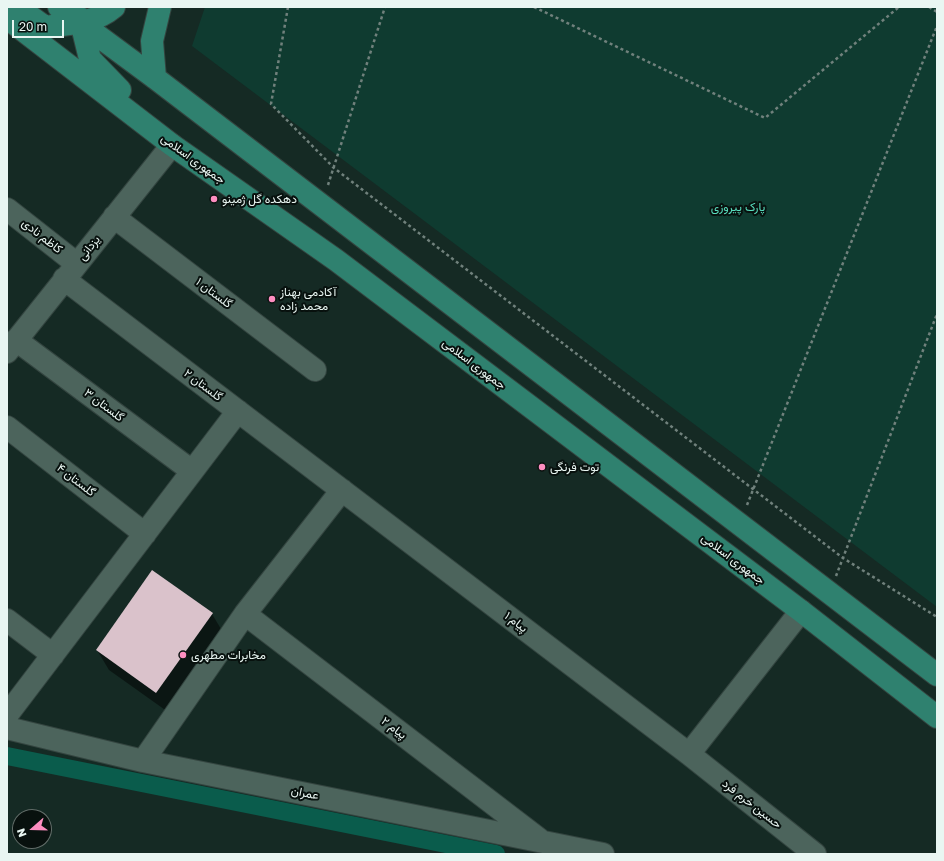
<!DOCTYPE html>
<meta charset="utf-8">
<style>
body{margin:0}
#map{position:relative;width:944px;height:861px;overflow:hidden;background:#152a24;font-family:"Golos Text",sans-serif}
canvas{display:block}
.frame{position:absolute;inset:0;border:8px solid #e9f6f2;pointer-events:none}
.north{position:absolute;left:12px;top:809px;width:40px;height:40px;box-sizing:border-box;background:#08110e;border:1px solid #626d69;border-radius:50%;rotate:250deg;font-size:11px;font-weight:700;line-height:16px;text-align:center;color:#e9f6f2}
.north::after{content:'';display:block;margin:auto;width:14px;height:18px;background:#fd8ec0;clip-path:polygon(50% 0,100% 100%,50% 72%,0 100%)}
.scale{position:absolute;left:12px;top:20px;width:52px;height:18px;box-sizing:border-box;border:2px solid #e9f6f2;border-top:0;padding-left:5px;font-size:12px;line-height:14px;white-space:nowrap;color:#e9f6f2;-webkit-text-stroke:3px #08110e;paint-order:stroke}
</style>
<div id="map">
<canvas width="944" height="861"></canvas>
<div class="frame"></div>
<div class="north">N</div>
<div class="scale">20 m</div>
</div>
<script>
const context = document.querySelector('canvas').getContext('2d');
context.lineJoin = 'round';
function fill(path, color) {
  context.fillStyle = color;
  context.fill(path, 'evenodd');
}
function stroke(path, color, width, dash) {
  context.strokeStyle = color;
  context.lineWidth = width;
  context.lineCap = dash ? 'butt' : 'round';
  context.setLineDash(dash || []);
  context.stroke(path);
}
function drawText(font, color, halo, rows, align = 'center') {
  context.font = font + ' "Golos Text",Vazirmatn,sans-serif';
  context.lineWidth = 4;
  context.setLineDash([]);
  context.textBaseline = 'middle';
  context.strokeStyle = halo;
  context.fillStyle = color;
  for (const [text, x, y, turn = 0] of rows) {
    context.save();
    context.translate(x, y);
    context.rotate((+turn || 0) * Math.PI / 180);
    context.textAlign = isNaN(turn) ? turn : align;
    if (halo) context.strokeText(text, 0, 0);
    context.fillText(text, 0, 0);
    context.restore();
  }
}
const green = new Path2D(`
 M205,7H937V607L192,46Z`);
const shadow = new Path2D(`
 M212,614L224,634L168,712L109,670L97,650Z`);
const canal = new Path2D(`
 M7,756L496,854`);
const building = new Path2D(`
 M152,570L213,613L156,693L96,650Z`);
const path = new Path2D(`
 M288,7L271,104L334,168L843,558L937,617
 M534,7L765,118L899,7
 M929,7L937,12
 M328,185L385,7
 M747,505L937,26
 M836,576L937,314`);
const minor = new Path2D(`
 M7,209L77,264
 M114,217L315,370
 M64,279L689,754L815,854
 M16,340L192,471
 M7,352L172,145
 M7,427L145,534
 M245,614L539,839
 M7,620L53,655
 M7,715L238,411
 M7,728L143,761L603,854
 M689,754L801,611
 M143,761L245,614L342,490`);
const major = new Path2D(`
 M59,7L155,78L937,675
 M20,9L45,27C69,24 94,24 114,7
 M7,18L172,145L336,260L801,611L937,717
 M80,18L90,59L120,90
 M155,78L152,41L160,7`);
const markers = [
 [214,199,4,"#fd8ec0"],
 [272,299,4,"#fd8ec0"],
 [542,467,4,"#fd8ec0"],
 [183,655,4,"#fd8ec0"]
];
const streetNames = [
 ["جمهوری اسلامی",193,159,36],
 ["کاظم نادی",42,236,38],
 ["یزدانی",89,248,-52],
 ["گلستان ۱",214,293,37],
 ["جمهوری اسلامی",474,364,37],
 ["گلستان ۲",203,385,37],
 ["گلستان ۳",104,405,37],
 ["گلستان ۴",76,480,38],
 ["جمهوری اسلامی",733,559,37],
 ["پیام ۱",516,622,37],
 ["پیام ۲",394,728,37],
 ["عمران",305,793,11],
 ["حسین خرم فرد",752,804,38]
];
const poiNames = [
 ["دهکده گل ژمینو",222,199],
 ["آکادمی بهناز",280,292],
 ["محمد زاده",280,306],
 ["توت فرنگی",550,467],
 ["مخابرات مطهری",191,655]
];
const parkNames = [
 ["پارک پیروزی",738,207]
];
fill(green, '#0f3b30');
fill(shadow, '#0007');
stroke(canal, '#0a5c4c', 18);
fill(building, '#dac2cb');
stroke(minor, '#344540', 24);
stroke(major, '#344540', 24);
stroke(path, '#70817c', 2.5, [3, 3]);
stroke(minor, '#4c645c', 22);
stroke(major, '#2f816f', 22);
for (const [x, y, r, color] of markers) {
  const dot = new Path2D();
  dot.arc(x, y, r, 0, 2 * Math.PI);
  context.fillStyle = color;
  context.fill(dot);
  stroke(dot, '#08110e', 1.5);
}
drawText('12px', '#e9f6f2', '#08110e', streetNames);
drawText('12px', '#e9f6f2', '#08110e', poiNames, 'left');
drawText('12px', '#59dfbf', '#08110e', parkNames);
</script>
